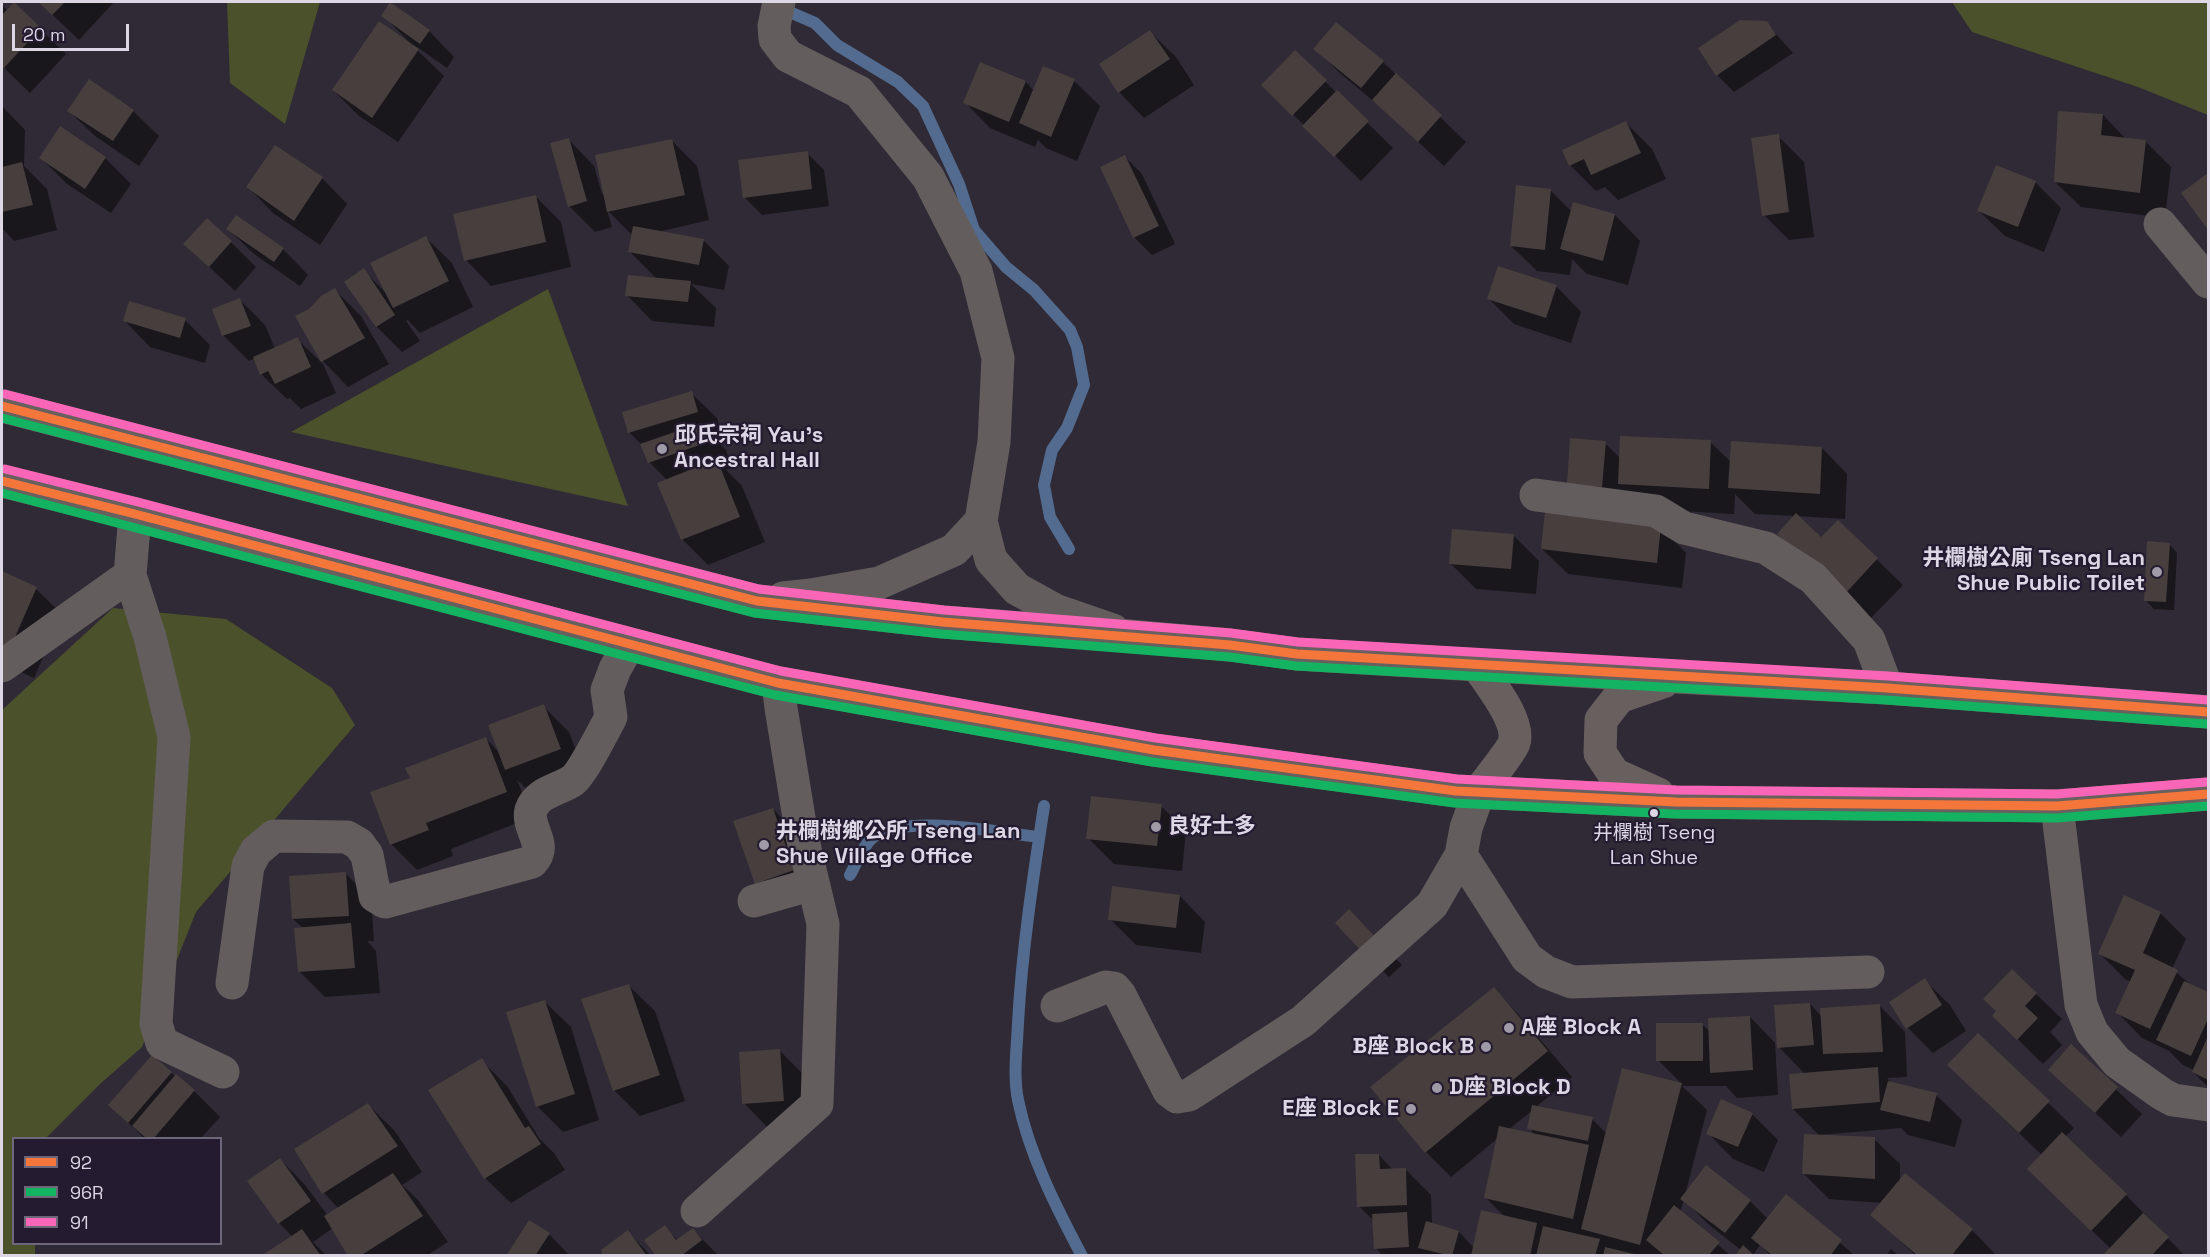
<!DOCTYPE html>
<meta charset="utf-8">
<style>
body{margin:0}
#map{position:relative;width:2210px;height:1257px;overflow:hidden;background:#2f2a36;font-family:"Space Grotesk",sans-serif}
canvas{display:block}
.frame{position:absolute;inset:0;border:3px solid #dcd6e5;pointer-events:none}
.legend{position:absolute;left:12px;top:1137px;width:210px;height:108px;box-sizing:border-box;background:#251b31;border:2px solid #6e6679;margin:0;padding:8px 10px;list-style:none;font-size:18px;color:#dcd6e5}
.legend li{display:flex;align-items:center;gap:12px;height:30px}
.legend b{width:30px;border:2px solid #6e6679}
.scale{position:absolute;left:12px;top:24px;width:117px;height:27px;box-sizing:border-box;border:3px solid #dcd6e5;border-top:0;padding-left:8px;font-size:18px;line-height:21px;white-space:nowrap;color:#dcd6e5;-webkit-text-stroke:4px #251b31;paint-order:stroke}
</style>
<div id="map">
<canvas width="2210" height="1257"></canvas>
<div class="frame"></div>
<ul class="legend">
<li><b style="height:8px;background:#f5763a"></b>92</li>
<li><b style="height:8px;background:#13b361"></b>96R</li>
<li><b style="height:8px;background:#fa66b7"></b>91</li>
</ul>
<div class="scale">20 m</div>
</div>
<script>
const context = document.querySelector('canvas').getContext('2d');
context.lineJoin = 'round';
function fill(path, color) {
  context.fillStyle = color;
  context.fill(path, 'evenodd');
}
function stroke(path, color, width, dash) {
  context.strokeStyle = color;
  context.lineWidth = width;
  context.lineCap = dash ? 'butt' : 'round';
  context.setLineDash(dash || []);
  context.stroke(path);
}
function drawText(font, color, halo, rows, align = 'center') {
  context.font = font + ' "Space Grotesk","Noto Sans TC",sans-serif';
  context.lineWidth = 4.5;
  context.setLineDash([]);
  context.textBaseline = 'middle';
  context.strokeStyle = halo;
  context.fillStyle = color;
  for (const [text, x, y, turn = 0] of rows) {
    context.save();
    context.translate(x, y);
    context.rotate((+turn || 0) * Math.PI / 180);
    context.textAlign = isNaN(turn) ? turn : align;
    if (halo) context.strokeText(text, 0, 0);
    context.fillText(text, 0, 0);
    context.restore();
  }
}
const forest = new Path2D(`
 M227,2H320L285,124L230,83Z
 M1952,2H2208V115L2138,87L1972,32Z
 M548,289L628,506L291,432Z
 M113,608L226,619L332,688L355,725L196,912L142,1047L100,1084L46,1138H14V1244H35V1255H2V710Z`);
const shadow = new Path2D(`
 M39,2H114L79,40Z
 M14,4L66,54L30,93L2,66V5L8,11Z
 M383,15L429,31L454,57L447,68L417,47L416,49L444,76L398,142L359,116L333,90L410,43Z
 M1766,23L1793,53L1734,92L1717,75Z
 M1150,32L1176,57L1194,85L1144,118L1119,92Z
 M1315,49L1383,62L1466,142L1444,166L1384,110L1341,74Z
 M1295,52L1393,148L1361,181L1263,85Z
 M981,64L1026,82L1034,91L1074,81L1100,106L1077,161L1046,148L1038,140L1035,147L990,128L965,102Z
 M2,106L25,130L24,166L47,189L57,230L14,241L2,228Z
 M69,111H133L159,136L139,166L95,136Z
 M2103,115L2127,140L2146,142L2171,167L2165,218L2081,207L2055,182Z
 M1626,123L1652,149L1666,179L1618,200L1605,187L1596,191L1570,165Z
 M61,128L105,158L131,184L111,213L67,184L41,158Z
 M1778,136L1804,162L1814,237L1789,240L1764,215Z
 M569,140L594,166L602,194L672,141L697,166L709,220L658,232L703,240L729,266L724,290L691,284L716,308L714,327L652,321L627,295L657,279L630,252L633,236L607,210L612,227L595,232L569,206Z
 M807,153L824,170L829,206L762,215L745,198Z
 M1125,157L1142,174L1175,244L1152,255L1134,237Z
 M2208,175V227L2183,193Z
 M322,178L347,204L320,245L273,213L248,187Z
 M2035,182L2061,208L2044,252L2005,236L1979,211Z
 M1550,190L1572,212L1615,215L1640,241L1628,285L1587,274L1572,259L1570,275L1537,271L1511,246Z
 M536,197L561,222L571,267L491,286L466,260Z
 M228,229L283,249L308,275L300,286L254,254Z
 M426,238L452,263L473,307L420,333L408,320L406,321L420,341L402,352L377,327L346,282L363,270L387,294Z
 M231,242L256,267L235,291L185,244Z
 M1556,286L1581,312L1571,343L1514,324L1489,299Z
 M335,290L361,316L389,364L348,387L323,361L298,317L310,311Z
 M240,300L265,325L275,349L297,339L323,364L336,393L301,409L290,398L287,399L261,374L255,358L249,361L223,335Z
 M185,320L210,345L205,363L150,347L125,321Z
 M691,393L717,418L723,438L716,440L726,450L732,468L726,470L742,486L765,542L708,565L682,539L667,480L649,462L643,446L630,433L624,413Z
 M1710,442L1731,462L1822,448L1847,474L1845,519L1797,516L1821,539L1838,522L1903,585L1869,620L1805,560L1795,516L1755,514L1735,494L1734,514L1645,509L1594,510L1605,443L1620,458Z
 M1661,527L1686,553L1682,588L1568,574L1542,549Z
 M1513,535L1539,561L1536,594L1476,589L1451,564Z
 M2169,544L2177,553L2174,610L2154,609L2145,600Z
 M2,573L36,589L62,614L34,678L2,663Z
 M543,706L569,732L585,775L532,794L517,780L532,817L451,849L453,856L417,870L391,844L412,779L486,739L501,754Z
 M1161,806L1186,831L1182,871L1114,864L1088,838Z
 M773,809L790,827L811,887L756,883Z
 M346,874L371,899L374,941H367L376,951L380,993L325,997L300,972L304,929L293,919Z
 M1180,896L1205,922L1201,953L1136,945L1110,919Z
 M2125,897L2160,913L2186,939L2172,969L2192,986L2208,994V1087L2193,1072L2194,1070L2183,1065L2169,1051L2142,1038L2117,1012L2131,982L2125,979L2100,954Z
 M1349,911L1402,965L1389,977L1364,952Z
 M1924,980L1950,1005L1966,1031L1933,1053L1908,1028Z
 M629,986L655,1011L685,1101L640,1116L614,1090Z
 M1494,989L1519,1015L1572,1077L1536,1107L1592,1119L1607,1134L1623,1069L1683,1085L1658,1060L1702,1024L1710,1032L1750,1017L1775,1043L1778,1095L1737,1098L1726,1086H1682L1707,1110L1685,1195L1750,1201L1768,1219L1787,1196L1855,1256H1771L1760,1245L1753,1255L1741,1250L1708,1224L1684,1200L1680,1212L1731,1256H1383L1376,1248L1374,1221L1359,1206L1379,1155L1393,1170L1405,1169L1431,1195L1432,1224L1459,1232L1474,1248L1506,1218L1486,1198L1498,1138L1451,1177L1426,1152ZM1533,1110L1529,1128L1536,1136L1508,1130Z
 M2036,994L2062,1019L2050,1032L2062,1045L2043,1064L1994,1016Z
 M545,1002L571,1027L599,1120L563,1132L537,1106Z
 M1810,1004L1822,1017L1880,1006L1905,1032L1907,1077L1887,1078L1893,1084L1936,1095L1962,1120L1955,1147L1908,1135L1901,1128L1819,1135L1793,1109L1805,1074L1779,1047Z
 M1978,1035L2074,1128L2065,1137L2126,1195L2185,1256H2105L2111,1249L2054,1194L2042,1155L1975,1091Z
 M2071,1047L2142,1114L2121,1137L2050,1070Z
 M780,1051L805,1076L809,1127L769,1129L744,1103Z
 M481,1060L507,1086L539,1138L554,1153L565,1170L511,1203L485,1178Z
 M171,1073L194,1091L220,1117L201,1138H144L110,1105Z
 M368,1105L394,1130L422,1172L402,1185L418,1200L448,1242L426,1256H350L333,1228L313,1242L327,1256H265L293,1237L279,1223L280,1159L305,1185L328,1216L339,1209L324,1193L296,1149Z
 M1752,1114L1778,1140L1764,1172L1733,1159L1708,1133Z
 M1874,1139L1900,1164V1181L1972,1230L1997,1256H1916L1872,1214L1882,1203L1829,1199L1803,1173Z
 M664,1227L678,1240L693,1230L719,1256H658Z
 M628,1232L651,1256H604Z
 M549,1234L570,1256H508Z
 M1891,1249L1899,1256H1886Z`);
const stream = new Path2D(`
 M778,7L815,23L837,45L898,82L923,106L959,184L974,230L1006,267L1034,290L1070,330L1077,347L1084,385L1067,428L1052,450L1044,485L1050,517L1069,549
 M1044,806C1033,878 1022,950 1018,1023C1017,1048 1013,1075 1018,1100C1029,1154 1056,1207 1082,1256
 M850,875C856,864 862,848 871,839C900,812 1001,833 1039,837`);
const building = new Path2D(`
 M14,2L41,28L3,69L2,67V15Z
 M38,2H65L52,15Z
 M390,2L430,30L420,44L381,16Z
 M1740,20L1767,21L1776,35L1716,76L1698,48Z
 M379,21L419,49L372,118L332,90Z
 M1336,22L1384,61L1361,88L1313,49Z
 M1150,30L1170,59L1118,93L1099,64Z
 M1295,50L1327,80L1292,116L1261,85Z
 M980,62L1026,81L1009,122L963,103Z
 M1043,66L1075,79L1051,137L1019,123Z
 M1396,73L1442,115L1418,142L1372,100Z
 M89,79L134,110L113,141L67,111Z
 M1337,90L1369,121L1334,157L1302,126Z
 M2058,111L2103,114L2101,135L2146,140L2140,193L2054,182Z
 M1626,121L1641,153L1591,175L1584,159L1569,166L1562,150Z
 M60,126L106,157L85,189L39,158Z
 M1779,134L1789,212L1762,216L1751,138Z
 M569,138L587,201L568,207L550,143Z
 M672,139L685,195L607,212L595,155Z
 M275,145L323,177L294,221L246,187Z
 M808,151L812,189L743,198L738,160Z
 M1125,155L1159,226L1133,238L1100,167Z
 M22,162L33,205L2,212V167Z
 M1996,165L2036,181L2018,227L1977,211Z
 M2208,173V230L2181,193Z
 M1516,185L1551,189L1545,250L1510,246Z
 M536,195L546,242L464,261L453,214Z
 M1573,202L1615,214L1603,261L1560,249Z
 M236,215L284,248L274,262L226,229Z
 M207,218L232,241L209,267L183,244Z
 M633,226L704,239L699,265L628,252Z
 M426,236L449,281L393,308L370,263Z
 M1498,266L1557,285L1546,318L1487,299Z
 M364,268L395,315L376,327L344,282Z
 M628,275L691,281L688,302L625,296Z
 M335,288L365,338L321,362L295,316L309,309L321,296Z
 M240,298L251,326L222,336L212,309Z
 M129,301L186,318L180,338L123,321Z
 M298,337L311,367L275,384L268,371L260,375L253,357Z
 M692,391L698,412L628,433L622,412Z
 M701,423L708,442L648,463L640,444Z
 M1620,436L1711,440L1709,489L1618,484Z
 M1570,438L1606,441L1602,487L1567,485Z
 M1731,441L1822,447L1820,494L1728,488Z
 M717,459L740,517L681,540L657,483Z
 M1545,512L1661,526L1657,563L1541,549Z
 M1796,513L1821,537L1838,520L1878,558L1843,596L1777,534Z
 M1452,529L1514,534L1511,569L1449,564Z
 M2147,541L2170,543L2166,602L2144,601Z
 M2,571L37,587L8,653L2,650Z
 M544,704L561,749L505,770L488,725Z
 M486,737L507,792L426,823L429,830L390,845L370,792L410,778L405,768Z
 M1091,796L1162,804L1157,846L1086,839Z
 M773,808L794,870L755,884L733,821Z
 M346,872L349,916L292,919L289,876Z
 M1112,886L1180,895L1176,928L1108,920Z
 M2124,895L2161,912L2143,953L2178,970L2150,1029L2115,1013L2135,970L2098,954Z
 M1349,909L1377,939L1363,953L1335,923Z
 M351,923L355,968L298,972L294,928Z
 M2012,969L2037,993L2025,1006L2038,1018L2017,1040L1992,1016L1996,1011L1983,999Z
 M1925,978L1942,1005L1906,1029L1889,1002Z
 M2184,981L2208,992V1019L2191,1056L2156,1040Z
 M629,984L660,1075L613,1091L581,999Z
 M1494,987L1548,1051L1425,1153L1370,1087Z
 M545,1000L575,1094L536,1107L506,1012Z
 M1810,1003L1814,1045L1777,1048L1774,1005Z
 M1880,1004L1883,1052L1823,1054L1820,1008Z
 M1750,1016L1753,1070L1710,1073L1708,1018Z
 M1656,1023H1703V1061H1656Z
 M1978,1033L2050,1101L2019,1133L1947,1065Z
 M2208,1036V1080L2192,1072Z
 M2071,1044L2118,1087L2095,1113L2048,1070Z
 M780,1049L784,1101L742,1104L739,1052Z
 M152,1055L172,1072L128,1123L108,1105Z
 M482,1058L525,1128L529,1126L541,1144L484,1179L428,1090Z
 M1878,1067L1880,1102L1792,1109L1789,1074Z
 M1622,1068L1682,1083L1640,1245L1581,1229Z
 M176,1074L195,1090L154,1138H146L132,1126Z
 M1888,1081L1937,1093L1930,1122L1880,1110Z
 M1721,1099L1753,1113L1738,1147L1706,1134Z
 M368,1103L398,1146L322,1194L294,1149Z
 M1532,1105L1593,1117L1588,1141L1527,1129Z
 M1499,1126L1589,1145L1573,1219L1484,1198Z
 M2062,1132L2127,1194L2091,1231L2027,1169Z
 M1804,1134L1875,1137V1179L1802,1174Z
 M1355,1154H1379L1380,1169L1406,1168L1407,1205L1357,1207Z
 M280,1158L311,1201L278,1224L247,1181Z
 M1706,1165L1751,1200L1725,1233L1680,1199Z
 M393,1173L423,1216L360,1256H348L324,1216Z
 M1905,1173L1973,1229L1951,1256H1918L1870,1215Z
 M1786,1194L1842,1240L1830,1256H1773L1751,1238Z
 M1674,1205L1720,1242L1708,1256H1665L1646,1240Z
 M1481,1210L1537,1223L1530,1256H1471Z
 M1407,1212L1409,1247L1374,1249L1372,1214Z
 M2143,1213L2169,1237L2151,1256H2102Z
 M529,1220L550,1233L535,1256H506Z
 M1426,1221L1459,1231L1452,1256L1418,1248Z
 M665,1225L676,1240L693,1228L702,1240L681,1256H656L644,1240Z
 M1543,1226L1600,1239L1595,1256H1536Z
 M302,1229L321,1256H261L267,1252Z
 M628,1230L647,1256H603L601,1250Z
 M1743,1245L1755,1256H1735Z
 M1605,1247L1638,1255V1256H1603Z`);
const minor = new Path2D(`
 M779,2L774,26L775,39L788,56L859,92L928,177L976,271L998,358L994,442L981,521L991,560L1017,589L1055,610L1113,630
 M2160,224L2208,282
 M1536,495L1656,511L1684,528L1766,548L1813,578L1869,640L1887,688
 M130,575L150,637L174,737L156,1024L162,1043L223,1072
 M783,598L811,595L879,583L954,550L981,521
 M2,666L130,575L135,514
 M2057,806L2081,1005L2092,1032L2117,1062L2162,1094L2173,1100L2208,1105
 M1461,855L1527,958L1546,972L1572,982L1868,972
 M754,901L813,884
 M232,983L248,866L256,851L274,836L347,837L359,844L367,855L375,896L385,902L532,862C549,844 526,829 531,810C537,792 558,790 572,781C582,774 604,730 611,717L607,690L615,669L629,644
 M1057,1006L1106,987L1114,988L1120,995L1169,1091L1177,1097L1189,1095L1303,1021L1432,905L1461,855L1466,828L1479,792
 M697,1211L817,1104L823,924L802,836L781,708L778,683`);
const major = new Path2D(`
 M2,406L757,601L943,622L1129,636L1230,645L1297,654L1676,677L1887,688L2208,712
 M2,481L135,514L778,683L1154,750L1456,791L1676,802L2057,806L2208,794
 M1477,665C1489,683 1521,721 1514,743C1511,752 1486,782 1479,792
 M1658,794L1614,774L1600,753L1601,720L1619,697L1663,682`);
const bus1 = new Path2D(`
 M2,406L757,601L943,622L1230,645L1297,654L1887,688L2208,712
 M2,481L135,514L778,683L1154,750L1456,791L1676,802L2057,806L2208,794`);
const bus2 = new Path2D(`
 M2,418L754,613L942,634L1229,657L1296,666L1886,700L2207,724
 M2,493L775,695L1152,762L1454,803L1675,814L2057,818L2208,806`);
const bus3 = new Path2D(`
 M5,394L759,589L944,610L1231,633L1298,642L1888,676L2208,700
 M5,469L138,502L781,671L1156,738L1457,779L1676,790L2057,794L2207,782`);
const markers = [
 [662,449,6,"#9f9aa8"],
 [2157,572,6,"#9f9aa8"],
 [1654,813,5,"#dcd6e5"],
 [1156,827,6,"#9f9aa8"],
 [764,845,6,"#9f9aa8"],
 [1509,1028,6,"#9f9aa8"],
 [1486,1047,6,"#9f9aa8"],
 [1437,1088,6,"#9f9aa8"],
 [1411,1109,6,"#9f9aa8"]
];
const busNames = [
 ["井欄樹 Tseng",1654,834],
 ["Lan Shue",1654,859]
];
const poiNames = [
 ["邱氏宗祠 Yau's",674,436],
 ["Ancestral Hall",674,461],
 ["井欄樹公廁 Tseng Lan",2145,559,"right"],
 ["Shue Public Toilet",2145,584,"right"],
 ["良好士多",1168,827],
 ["井欄樹鄉公所 Tseng Lan",776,832],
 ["Shue Village Office",776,857],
 ["A座 Block A",1521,1028],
 ["B座 Block B",1474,1047,"right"],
 ["D座 Block D",1449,1088],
 ["E座 Block E",1399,1109,"right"]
];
fill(forest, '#4b512a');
fill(shadow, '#0007');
stroke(stream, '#526b8f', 12);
fill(building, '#473f3d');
stroke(minor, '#645d5d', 33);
stroke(major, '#68605f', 33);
stroke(bus1, '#f5763a', 9);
stroke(bus2, '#13b361', 9);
stroke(bus3, '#fa66b7', 9);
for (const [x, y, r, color] of markers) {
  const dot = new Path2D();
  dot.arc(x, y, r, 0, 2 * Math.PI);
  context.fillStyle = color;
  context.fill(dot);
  stroke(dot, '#251b31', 2);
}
drawText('20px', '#dcd6e5', '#251b31', busNames);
drawText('bold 22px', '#dcd6e5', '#251b31', poiNames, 'left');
</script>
